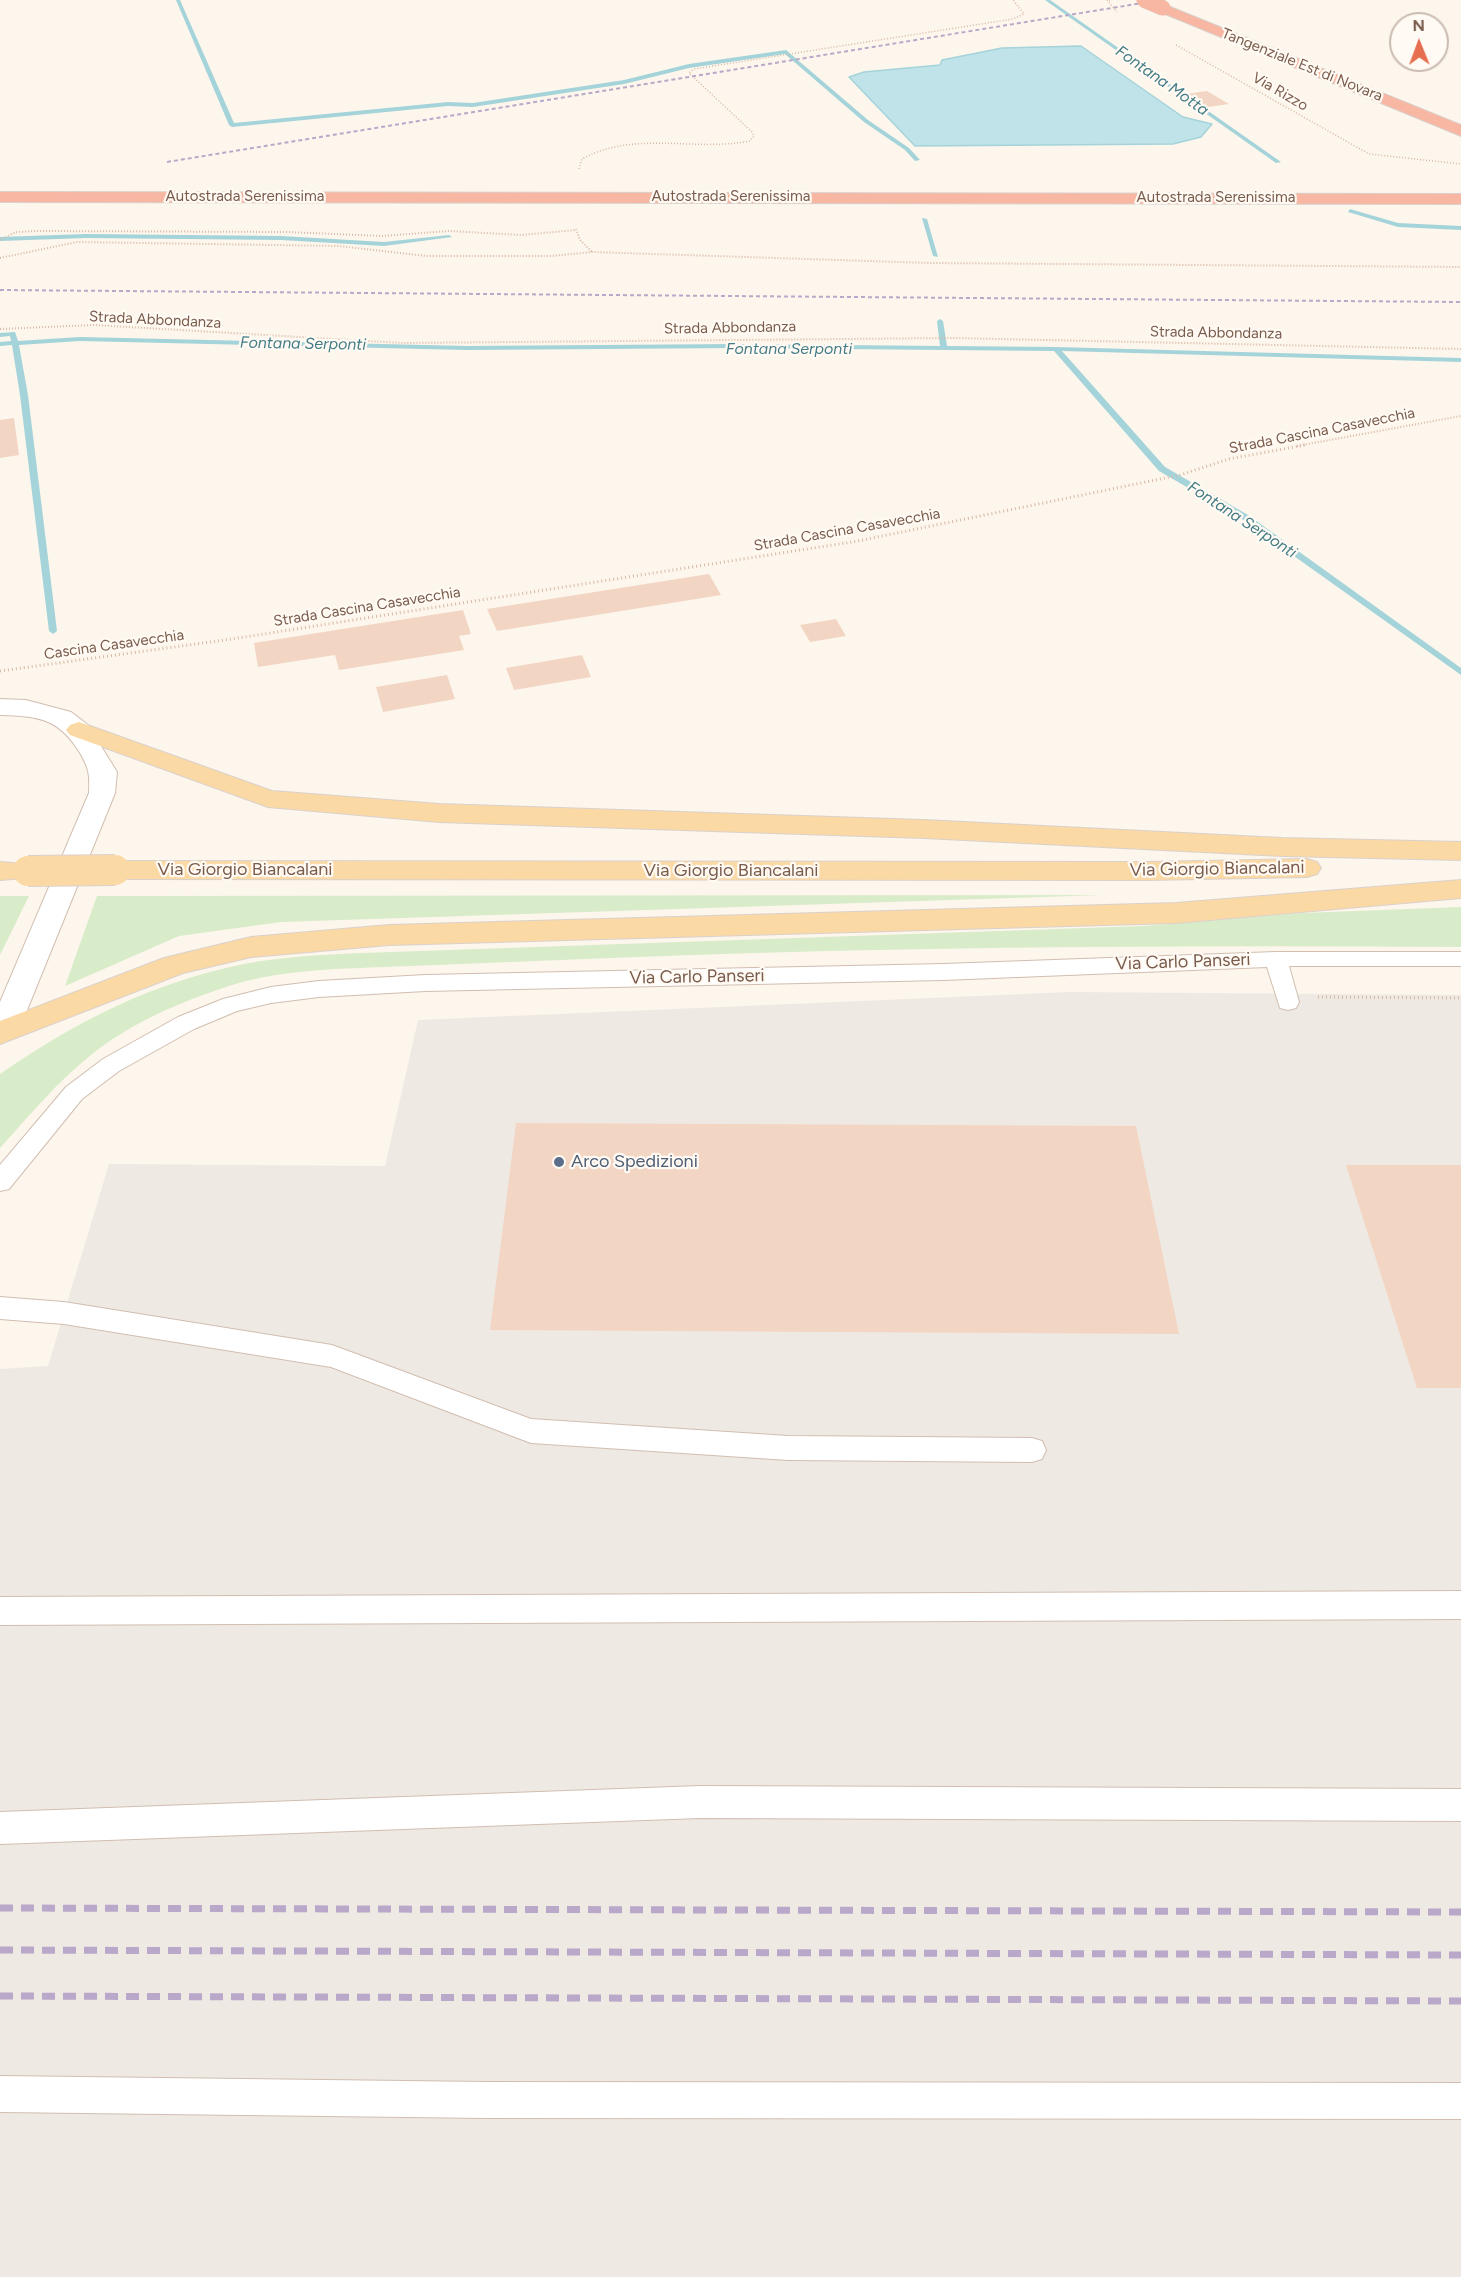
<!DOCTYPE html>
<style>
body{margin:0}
#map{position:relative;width:1461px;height:2277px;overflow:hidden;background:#fdf6ec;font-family:Figtree,sans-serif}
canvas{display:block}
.north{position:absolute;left:1389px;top:12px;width:60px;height:60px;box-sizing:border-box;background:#fffaf3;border:2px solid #cabbb1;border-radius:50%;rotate:359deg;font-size:16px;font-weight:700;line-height:24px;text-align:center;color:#7a5c4d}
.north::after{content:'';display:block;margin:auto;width:21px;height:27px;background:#e76f51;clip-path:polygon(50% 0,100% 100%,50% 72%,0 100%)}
</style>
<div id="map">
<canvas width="1461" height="2277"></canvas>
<div class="north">N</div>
</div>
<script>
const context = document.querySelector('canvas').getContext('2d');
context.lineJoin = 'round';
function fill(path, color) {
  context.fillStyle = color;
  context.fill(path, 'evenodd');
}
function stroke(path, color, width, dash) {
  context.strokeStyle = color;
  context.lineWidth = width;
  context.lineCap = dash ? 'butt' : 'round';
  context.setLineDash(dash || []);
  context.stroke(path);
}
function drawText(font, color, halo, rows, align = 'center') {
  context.font = font + ' Figtree,sans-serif';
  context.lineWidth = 4.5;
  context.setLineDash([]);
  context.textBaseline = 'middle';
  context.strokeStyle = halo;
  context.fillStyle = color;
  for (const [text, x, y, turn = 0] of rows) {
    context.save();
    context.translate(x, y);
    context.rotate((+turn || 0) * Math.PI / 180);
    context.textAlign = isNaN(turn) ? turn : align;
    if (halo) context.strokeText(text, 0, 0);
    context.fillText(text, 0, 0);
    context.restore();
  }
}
const industrial = new Path2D(`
 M1070,992L1461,995V2277H0V1369L48,1366L109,1164L385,1166L418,1020Z`);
const green = new Path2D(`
 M1103,895L281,922L179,936L65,986L97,896Z
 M0,896H29L0,955Z
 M1461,907V947C1161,945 861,947 561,960C502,962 444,965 385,967C333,969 276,970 226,987C180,1002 129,1024 91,1055C57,1082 29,1116 0,1148V1074C73,1024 139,989 226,968C270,957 317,955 362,953L1143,926L1302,913Z`);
const water = new Path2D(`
 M1081,46L1183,117L1212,124L1201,137L1173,144L915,146L849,77L864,72L940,65L942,60L1002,48Z`);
const stream = new Path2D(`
 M176,0H180L234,123L448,102L473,103L624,80L689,64L786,50L868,120L909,148L920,160L915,161L905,150L864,122L785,54L689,68L624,84L473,107L448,106L232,127L229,125Z
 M1045,0H1050L1281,162L1276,163Z
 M1350,209L1398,223L1461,226V230L1398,227L1348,212Z
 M922,218L927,219L938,257L933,256Z
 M86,234L281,236L384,242L449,235L452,237L384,246L281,240L86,238L0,241V237Z
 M940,319L943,321L947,346L1056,347L1461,358V362L1062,351L1165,467L1248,515L1461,668V675L1242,519L1159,471L1054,351L735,348L467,350L80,341L19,345L28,395L57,631L53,634L49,631L20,395L12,345L0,346V342L11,341L10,336L0,337V333L15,332L18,341L80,337L467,346L735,344L940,346L937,321Z`);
const building = new Path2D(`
 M1207,91L1229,104L1208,107L1186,94Z
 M14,418L19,455L0,458V420Z
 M709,574L721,595L497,631L487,609Z
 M463,610L471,634L459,636L464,650L339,670L335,655L258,667L254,643Z
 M836,619L846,636L810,642L800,625Z
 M582,655L591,677L514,690L506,668Z
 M447,675L455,699L383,712L376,687Z
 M516,1123L1136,1126L1179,1334L490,1330Z
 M1346,1165H1461V1388H1417Z`);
const pathFar2 = new Path2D(`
 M1110,0H1107L1117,12
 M1176,45L1369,154L1461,164
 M579,169L582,159C634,130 694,152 750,141L754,136L752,132L689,73L694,69L1013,19L1024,14L1013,0`);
const pathFar1 = new Path2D(`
 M576,229L580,240L592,252
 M0,240L16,232L36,231L287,232L382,236L449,231L521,235L576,230
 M0,258L77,242L338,246L427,256H552L592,252L930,263L1461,267
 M0,329L94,325L403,343L953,338L1461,349
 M1297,446L1461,416`);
const path = new Path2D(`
 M0,671L232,639L858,541L1180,475L1229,459L1305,445
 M1318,997L1461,998`);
const lane = new Path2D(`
 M1276,952H1461V966H1289L1299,1002L1296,1008L1288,1010L1280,1008L1267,967L943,980L425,991L319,997L271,1003L237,1011L194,1029L119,1071L82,1099L9,1189L0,1191V1165L66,1087L103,1059L178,1017L223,999L271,987L319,981L425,975L943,964Z
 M0,1297L64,1302L332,1345L531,1419L788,1436L1032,1438L1042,1441L1046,1450L1042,1459L1032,1462L788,1460L531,1443L331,1367L64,1324L0,1319Z
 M1461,1591V1619L0,1625V1597Z
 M700,1786L1461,1789V1821L700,1818L0,1844V1812Z
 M0,2076L487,2082L1461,2083V2119L487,2118L0,2112Z`);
const street = new Path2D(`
 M0,699L26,700L71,712L88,725L117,772L115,793L23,1020L11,1038L0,1041V1002L89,793C90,775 89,768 80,753C59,718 38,716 0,715Z`);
const primary = new Path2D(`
 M79,722L272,791L439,804L924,820L1282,838L1461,842V860L1282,856L924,838L439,822L268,807L70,735L66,730L70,725Z
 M1307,859L1317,862L1321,868L1317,874L1307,877L1147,880L115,879L105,876L101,870L105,864L115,861L1147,862Z
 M0,862L38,865L42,871L38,877L0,880Z
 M1461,880V898L1176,923L389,945L251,957L183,973L0,1044V1021L164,958L251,937L389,925L1176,903Z`);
const highway = new Path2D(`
 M1163,4L1461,125V136L1158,11L1156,8Z
 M0,192L1461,194V204L0,202Z`);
const railFar1 = new Path2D(`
 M167,162L1161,0
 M0,290L1461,302`);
const rail = new Path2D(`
 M0,1908L1461,1912
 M0,1950L1461,1955
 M0,1996L1461,2001`);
const primaryBridge = new Path2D(`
 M28,871L115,870`);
const highwayBridge = new Path2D(`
 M1144,0L1163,8`);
const markers = [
 [559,1162,6,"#5c6f8a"]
];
const farStreetnames = [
 ["Tangenziale Est di Novara",1302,65,22],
 ["Via Rizzo",1280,92,30],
 ["Autostrada Serenissima",245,197],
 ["Autostrada Serenissima",731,197],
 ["Autostrada Serenissima",1216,198],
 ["Strada Abbondanza",155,320,3],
 ["Strada Abbondanza",730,328,-1],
 ["Strada Abbondanza",1216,333,1],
 ["Strada Cascina Casavecchia",1322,431,-11],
 ["Strada Cascina Casavecchia",847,530,-10],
 ["Strada Cascina Casavecchia",367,607,-9],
 ["Cascina Casavecchia",114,645,-8]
];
const farWaternames = [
 ["Fontana Motta",1162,81,35],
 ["Fontana Serponti",303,344,1],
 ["Fontana Serponti",789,349],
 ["Fontana Serponti",1242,520,33]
];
const streetNames = [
 ["Via Giorgio Biancalani",1217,869,-1],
 ["Via Giorgio Biancalani",245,870],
 ["Via Giorgio Biancalani",731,871],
 ["Via Carlo Panseri",1183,962,-2],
 ["Via Carlo Panseri",697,977,-1]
];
const serviceNames = [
 ["Arco Spedizioni",571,1162]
];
fill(industrial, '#efe9e4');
fill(green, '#d8ecc9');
fill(water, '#bfe3e8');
stroke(water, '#a5d3da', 1.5);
fill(stream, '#a5d3da');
fill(building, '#f3d5c3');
stroke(lane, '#d1beb0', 2);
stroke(street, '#d1beb0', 2);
stroke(primary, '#dad1cd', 2);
stroke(highway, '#dad1cd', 2);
stroke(pathFar2, '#d9b8a5', 1.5, [1, 2]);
stroke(pathFar1, '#d9b8a5', 2, [1, 2]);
stroke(path, '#d9b8a5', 3, [1, 3]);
fill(lane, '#fff');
fill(street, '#fff');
fill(primary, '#fbd9a5');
fill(highway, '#f7b7a3');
stroke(railFar1, '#b9a8c9', 2, [4, 3]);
stroke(rail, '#b9a8c9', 7, [13, 8]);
stroke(primaryBridge, '#dad1cd', 32, []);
stroke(highwayBridge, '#dad1cd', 16, []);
stroke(primaryBridge, '#fbd9a5', 30);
stroke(highwayBridge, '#f7b7a3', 15);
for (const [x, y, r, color] of markers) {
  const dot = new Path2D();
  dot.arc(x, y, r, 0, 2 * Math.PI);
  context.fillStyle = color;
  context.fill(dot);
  stroke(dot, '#fffaf3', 2);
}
drawText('15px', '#7a5c4d', '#fffaf3', farStreetnames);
drawText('italic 16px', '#437c86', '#fffaf3', farWaternames);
drawText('18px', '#7a5c4d', '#fffaf3', streetNames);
drawText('18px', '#4e5e75', '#fffaf3', serviceNames, 'left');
</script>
